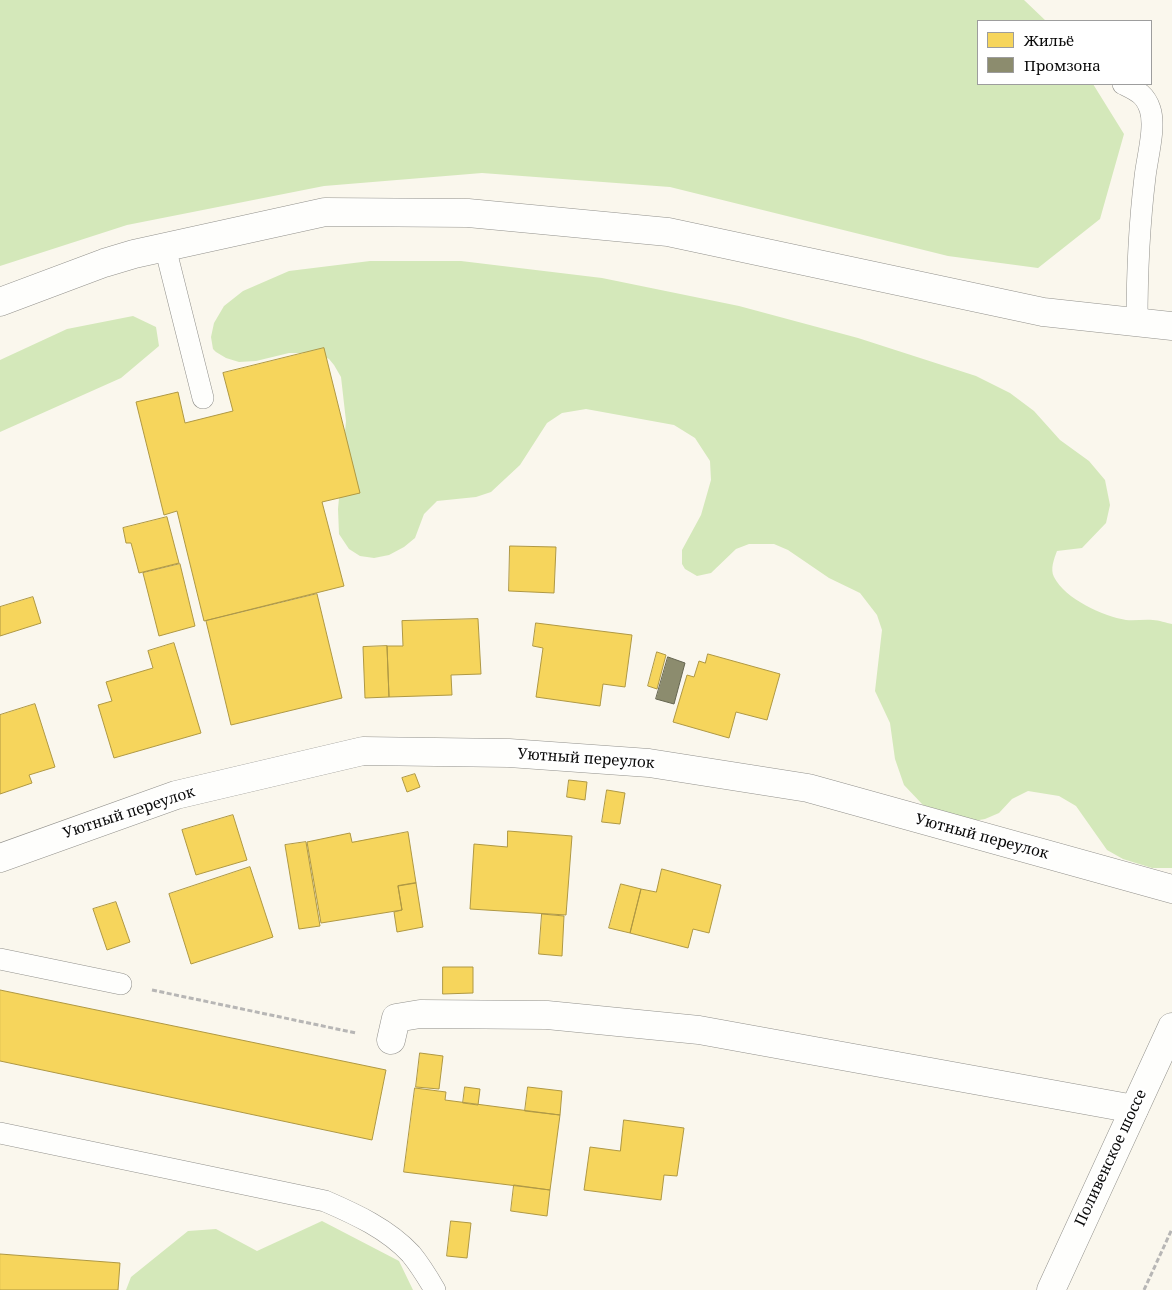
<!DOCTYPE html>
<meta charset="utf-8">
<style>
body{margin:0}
#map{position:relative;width:1172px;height:1290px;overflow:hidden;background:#faf7ed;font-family:"Noto Serif",serif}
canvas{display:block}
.legend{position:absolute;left:977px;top:20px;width:175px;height:65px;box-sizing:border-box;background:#fff;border:1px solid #9d9d9d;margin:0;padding:6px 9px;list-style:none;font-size:15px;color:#0a0a0a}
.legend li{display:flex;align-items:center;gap:10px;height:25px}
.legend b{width:25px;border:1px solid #9d9d9d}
</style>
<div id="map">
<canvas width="1172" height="1290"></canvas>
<ul class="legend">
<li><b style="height:14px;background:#f6d55c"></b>Жильё</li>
<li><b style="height:14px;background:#8c8c6e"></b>Промзона</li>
</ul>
</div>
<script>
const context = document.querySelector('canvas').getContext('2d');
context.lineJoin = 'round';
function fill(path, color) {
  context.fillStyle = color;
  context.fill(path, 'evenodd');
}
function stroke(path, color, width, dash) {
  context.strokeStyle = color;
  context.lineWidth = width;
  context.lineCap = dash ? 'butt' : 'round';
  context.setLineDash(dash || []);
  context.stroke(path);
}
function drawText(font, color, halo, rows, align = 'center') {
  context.font = font + ' "Noto Serif",serif';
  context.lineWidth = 5;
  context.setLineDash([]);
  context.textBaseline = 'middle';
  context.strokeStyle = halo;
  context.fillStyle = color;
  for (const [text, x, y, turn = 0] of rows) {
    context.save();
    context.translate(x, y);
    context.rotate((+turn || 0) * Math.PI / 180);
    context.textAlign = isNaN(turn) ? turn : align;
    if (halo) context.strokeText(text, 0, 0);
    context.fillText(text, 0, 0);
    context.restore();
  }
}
const forest = new Path2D(`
 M0,0H1024L1046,21H978V84H1093L1124,134L1100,219L1038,268L948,256L670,187L482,173L324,186L127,225L0,266Z
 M370,261H461L602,278L739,306L858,338L976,376L1010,393L1034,411L1060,440L1089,461L1105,480L1110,505L1106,523L1082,548L1057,551C1054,559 1050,569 1054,577C1065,599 1103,616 1126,620C1135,621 1144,619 1153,620C1159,620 1166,623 1172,624V868H1152L1123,859L1107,850L1076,806L1059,796L1028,791L1012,799L999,813L985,819L973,821L951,815L923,805L904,785L895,759L890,723L875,691L882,630L877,615L860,593L829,578L788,550L774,544H749L736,549L711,573L697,576L685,569L682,564V550L701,515L711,480L710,461L695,438L674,425L586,409L562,413L547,423L520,465L491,492L476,497L437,501L424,514L415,538L404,547L389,555L374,558L360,556L349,549L339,534L338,509L346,421L341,377L334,365L329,359L317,353H289L256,361L239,362L226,358L216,352L213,349L211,337L214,323L224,306L243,291L289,271Z
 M133,316L156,327L159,346L121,378L0,432V360L67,329Z
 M322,1221L399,1261L413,1290H126L131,1277L188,1231L216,1229L257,1251Z`);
const homes = new Path2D(`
 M324,348L360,493L322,502L344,586L204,621L177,511L164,515L136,402L178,392L185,423L233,411L223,373Z
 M167,517L179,563L139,573L131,543H126L123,528Z
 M510,546L556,547L554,593L509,591Z
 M180,564L195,626L159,636L143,573Z
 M317,594L342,698L231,725L206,621Z
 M33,597L41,623L0,636V607Z
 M478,619L481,674L451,675L452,695L389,697L387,646H403L402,621Z
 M536,623L632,635L625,687L603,684L600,706L536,697L543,648L533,646Z
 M174,643L201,733L114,758L98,705L112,701L106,682L153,668L148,651Z
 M387,646L389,697L365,698L363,647Z
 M657,652L666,655L657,689L648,686Z
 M708,654L780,674L767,720L736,712L729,738L673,722L687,675L694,677L699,661L705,663Z
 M35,704L55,767L29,775L32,783L0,794V715Z
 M415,774L420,787L407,792L402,778Z
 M569,780L587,782L585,800L567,797Z
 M607,790L625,793L620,824L602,822Z
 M233,815L247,860L196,875L182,830Z
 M508,831L572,836L566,915L470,909L474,844L507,847Z
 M408,832L416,883L398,886L402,910L321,923L307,842L350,833L352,842Z
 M306,842L320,926L299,929L285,845Z
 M250,867L273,937L191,964L169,894Z
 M662,869L721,885L709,933L693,929L688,948L630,933L641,889L656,892Z
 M416,883L423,927L397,932L394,912L402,910L398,886Z
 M621,884L641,889L630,933L609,928Z
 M116,902L130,942L107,950L93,909Z
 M542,914L564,916L562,956L539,954Z
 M443,967H473V993L443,994Z
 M0,990L386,1070L372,1140L0,1061Z
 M420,1053L443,1056L439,1089L416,1087Z
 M465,1087L480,1089L478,1105L463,1103Z
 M528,1087L562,1091L560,1115L525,1111Z
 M415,1088L446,1092L445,1100L560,1115L550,1190L404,1172Z
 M624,1120L684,1128L677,1176L664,1175L661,1200L584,1190L590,1147L620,1151Z
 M514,1185L550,1190L547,1216L511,1211Z
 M451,1221L471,1223L467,1258L447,1256Z
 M0,1254L120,1263L118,1290H0Z`);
const industry = new Path2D(`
 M668,657L685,663L674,704L656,699Z`);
const path = new Path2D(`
 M152,990L356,1033
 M1144,1290L1172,1229`);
const service = new Path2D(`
 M1123,84C1137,91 1145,94 1150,109C1156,127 1147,158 1145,177C1139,226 1137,274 1137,323
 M165,247L203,398
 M0,959L121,984
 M0,1133L325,1201C355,1214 388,1229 411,1254C420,1265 428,1278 435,1290`);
const minor = new Path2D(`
 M0,302L104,263L134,254L325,212L468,213L668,232L1043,312L1172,326
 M0,858L176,795L363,751L509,753L649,763L808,788L1172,889
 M391,1040L396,1018L420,1014L547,1015L699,1030L1134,1109`);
const tertiary = new Path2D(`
 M1051,1290L1172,1027`);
const streetNames = [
 ["Уютный переулок",586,759,4],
 ["Уютный переулок",129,813,-18],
 ["Уютный переулок",982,837,15],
 ["Поливенское шоссе",1111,1158,-65]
];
fill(forest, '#d4e8ba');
fill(homes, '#f6d55c');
stroke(homes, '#af9843', 1);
fill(industry, '#8c8c6e');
stroke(industry, '#656550', 1);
stroke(service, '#92918c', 22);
stroke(minor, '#92918c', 29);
stroke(tertiary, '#92918c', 29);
stroke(path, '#b7b6b5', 3, [5, 2.5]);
stroke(service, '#fefefc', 21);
stroke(minor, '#fefefc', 28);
stroke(tertiary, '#fefefc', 28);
drawText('15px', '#0a0a0a', '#fff', streetNames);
</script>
